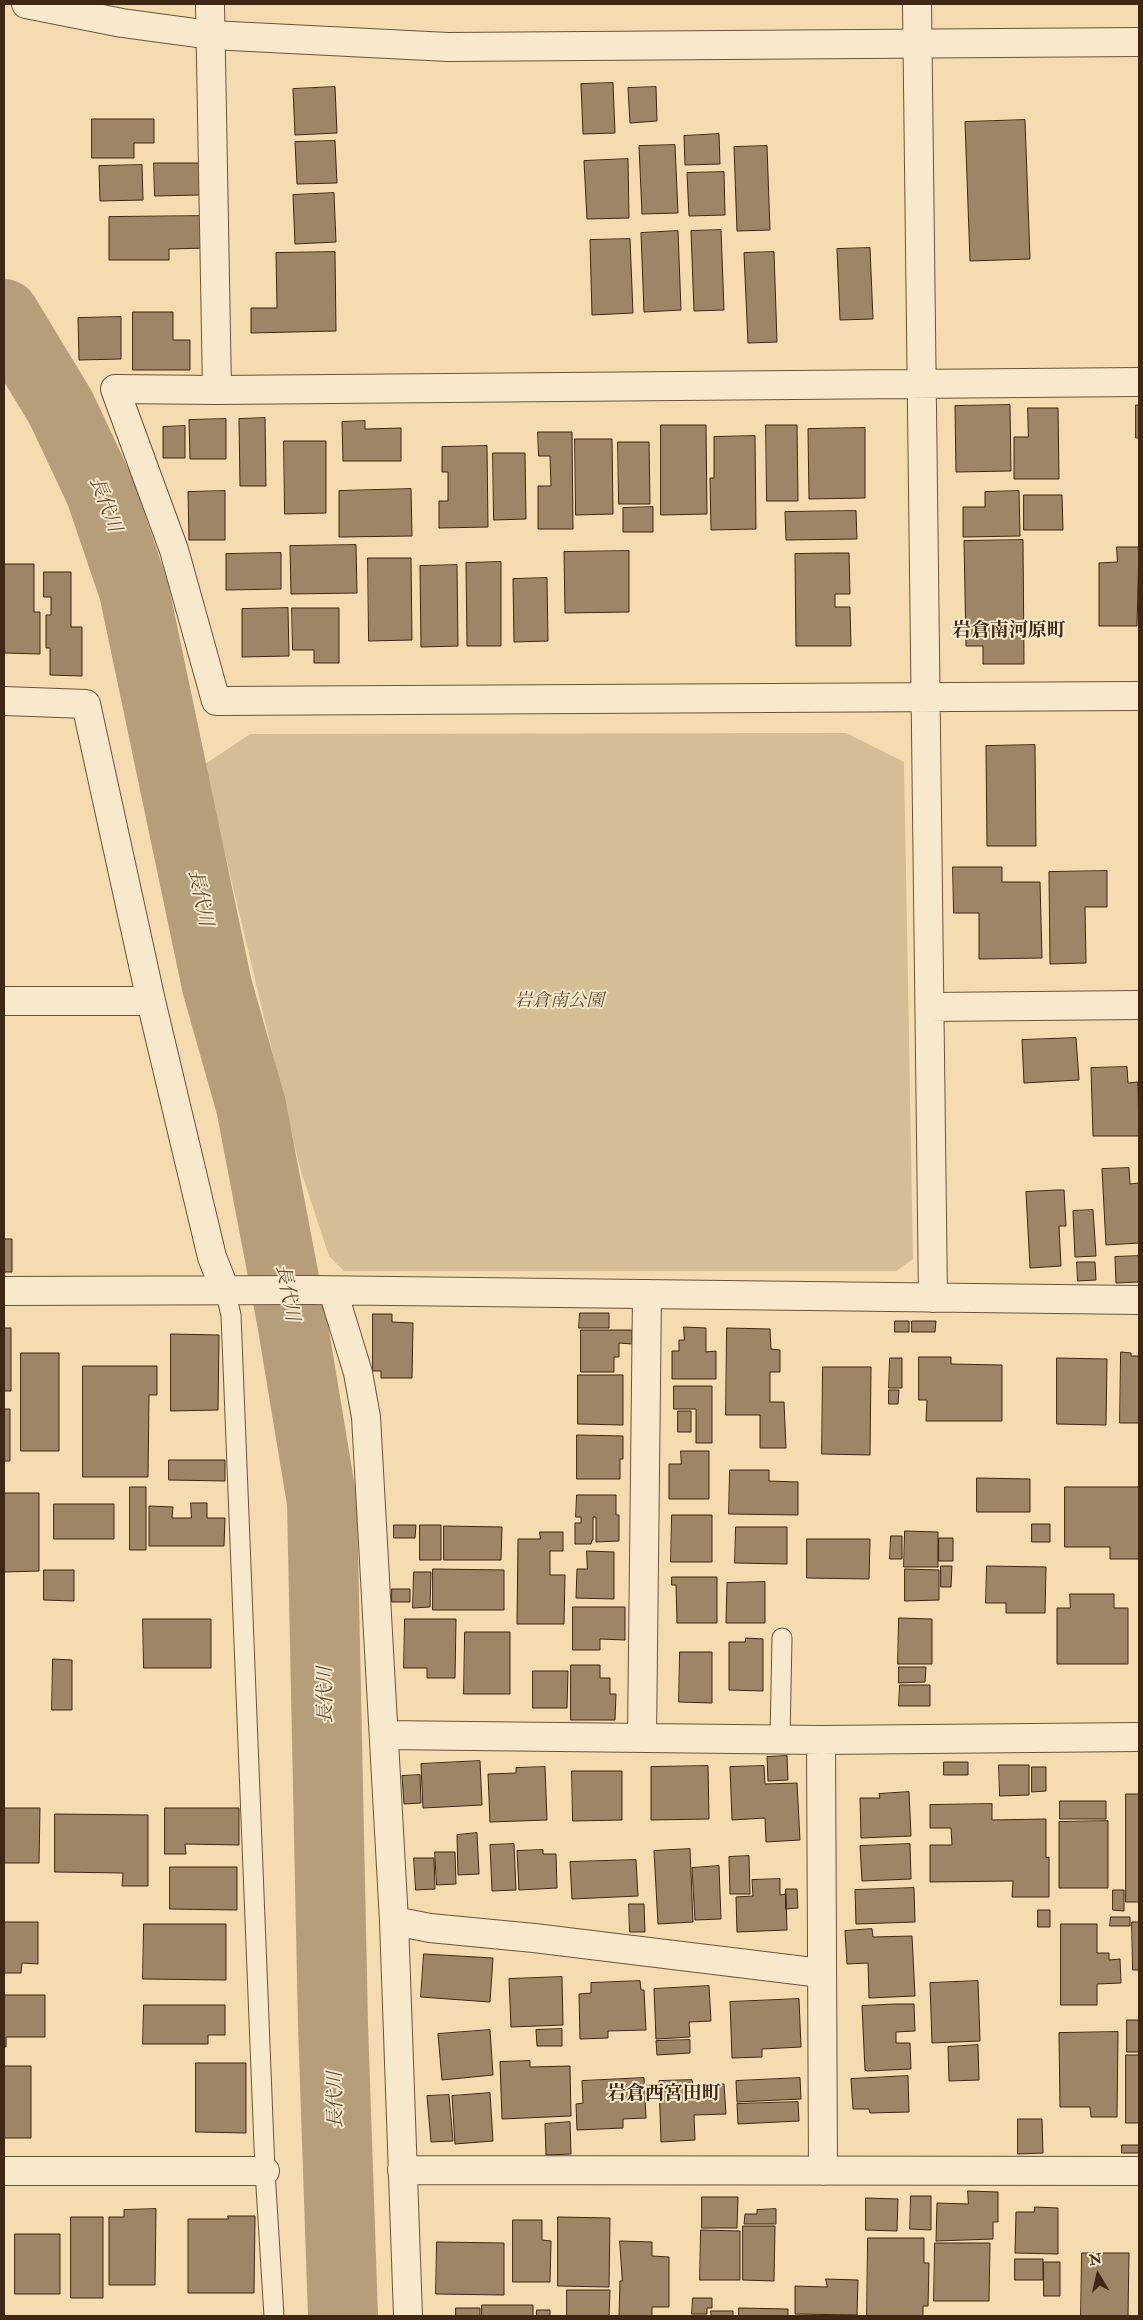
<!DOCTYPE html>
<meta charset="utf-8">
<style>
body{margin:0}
#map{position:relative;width:1143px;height:2320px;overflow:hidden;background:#f4dcb0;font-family:"IM FELL Double Pica",serif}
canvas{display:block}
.frame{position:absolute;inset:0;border:5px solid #3f2713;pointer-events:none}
.north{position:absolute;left:1073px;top:2250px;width:50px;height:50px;-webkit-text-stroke:4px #f8e8cc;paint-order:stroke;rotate:351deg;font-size:14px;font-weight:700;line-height:20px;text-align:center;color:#3f2713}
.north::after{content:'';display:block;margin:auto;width:18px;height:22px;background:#3f2713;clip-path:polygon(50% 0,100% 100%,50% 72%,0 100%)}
</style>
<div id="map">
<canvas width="1143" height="2320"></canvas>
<div class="frame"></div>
<div class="north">N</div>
</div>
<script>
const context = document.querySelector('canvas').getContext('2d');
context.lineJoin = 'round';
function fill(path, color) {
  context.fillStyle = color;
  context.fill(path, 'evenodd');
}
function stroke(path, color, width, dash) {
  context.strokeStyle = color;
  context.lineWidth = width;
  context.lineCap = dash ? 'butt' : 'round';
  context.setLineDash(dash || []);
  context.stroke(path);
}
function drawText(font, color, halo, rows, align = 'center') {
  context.font = font + ' "IM FELL Double Pica","Noto Serif JP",serif';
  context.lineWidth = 4;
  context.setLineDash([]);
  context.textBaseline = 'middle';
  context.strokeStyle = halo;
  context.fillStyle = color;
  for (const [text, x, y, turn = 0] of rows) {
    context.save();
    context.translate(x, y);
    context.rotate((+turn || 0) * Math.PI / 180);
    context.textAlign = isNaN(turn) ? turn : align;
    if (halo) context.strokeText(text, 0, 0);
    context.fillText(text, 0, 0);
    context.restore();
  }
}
const green = new Path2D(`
 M846,733L904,762L913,1259L896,1271H344L329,1256L300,1168L204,765L250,734Z`);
const river = new Path2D(`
 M4,314L61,408L100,491L134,591L217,986L251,1106L292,1321L322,1502L333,2025L343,2316`);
const building = new Path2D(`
 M613,83L615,133L583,134L581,84Z
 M335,87L337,133L295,135L293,89Z
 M656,87L657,121L630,123L628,88Z
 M92,119H154V143H134V158H92Z
 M1025,120L1030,259L970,261L965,122Z
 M719,134L720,164L685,165L684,136Z
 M335,141L337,183L297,184L295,142Z
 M675,145L678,213L642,214L639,146Z
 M767,146L770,230L737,231L734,147Z
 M628,159L629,218L587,219L584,161Z
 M154,163H200V195L155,196Z
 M142,165L143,200L100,201L99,166Z
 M724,172L725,215L689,216L687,173Z
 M334,193L336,242L295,244L293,195Z
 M207,216V248L169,249V260H109V217Z
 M721,230L724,310L694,311L691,231Z
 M678,231L681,310L644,312L641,233Z
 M630,239L633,313L592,315L590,240Z
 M870,248L873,319L840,320L837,249Z
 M335,252L336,331L251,333V308H277L276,253Z
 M774,252L777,342L748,343L744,253Z
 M133,312H173V340H190V370H133Z
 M121,317V359L79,360L78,318Z
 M1010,405L1011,471L956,472L955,406Z
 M1136,405H1139V438H1136Z
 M1028,408H1058L1059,479H1014V437H1028Z
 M265,418L266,486H240L239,419Z
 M226,419V459H190L189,420Z
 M365,421V429L401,428V461H343L342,422Z
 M661,425H706L707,514L661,515Z
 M766,425H797L798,501H767Z
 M185,426V458H163V427Z
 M865,428V498L809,499L808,429Z
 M538,432H572L573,529H538V486H551L550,456H539Z
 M755,436L756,529L711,530L710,478H714V437Z
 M575,439H612L613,514L576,515Z
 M284,441H326V513L285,514Z
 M618,442H649L650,504H619Z
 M487,446L488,527L439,528V501H448V472H442V447Z
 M493,453H525L526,519L494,520Z
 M411,489L412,536L339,537V491Z
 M225,491V540H189L188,492Z
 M1019,491L1020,536L963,537V507H985V492Z
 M1024,495H1062L1063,530H1024Z
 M653,507V532H623V508Z
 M856,511L857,539L786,540L785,512Z
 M1023,540L1024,664H983V646H966L964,541Z
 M356,545L357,593L291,594L290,546Z
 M1117,547H1139L1137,626H1099V563L1117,562Z
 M629,551V612L565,613L564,552Z
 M281,553V589L226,590V554Z
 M834,553H849L850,594H835V607H850L851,646H796L795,554Z
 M368,558H411L412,640L369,641Z
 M501,562V646H467L466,563Z
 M4,564H34V612H40V654L4,653Z
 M457,565L458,646L421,647L420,566Z
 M44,572H71V627H82V676L50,675V648H46V615H51V597H44Z
 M547,578L548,641L514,642L513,579Z
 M288,608L289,656L242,657V609Z
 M292,608H339V663H314V650H293Z
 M1035,745L1036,846H987L986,746Z
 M953,867H1002V882H1040L1042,958L979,959V913H954Z
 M1107,871V907H1085L1086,963L1050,964L1049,872Z
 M1076,1038L1079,1080L1024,1083L1022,1040Z
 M1127,1067L1128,1083L1138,1082L1139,1136H1093L1091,1068Z
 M1129,1168L1130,1184L1139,1183V1243L1106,1245L1102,1169Z
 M1057,1190H1064L1066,1226H1059L1061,1266L1030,1268L1026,1192Z
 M1093,1210L1096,1256L1075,1257L1073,1211Z
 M4,1239H12V1272H4Z
 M1139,1256V1282L1116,1283L1115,1257Z
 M1077,1262H1095L1096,1280L1078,1281Z
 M580,1313H609V1328H579Z
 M373,1314H392V1322L413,1323L412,1378H381V1371H373Z
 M895,1321H909V1332H895Z
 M912,1321H936L935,1332H912Z
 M684,1327L706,1328V1352L716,1351V1379H672V1351H679V1340H684Z
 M4,1328H11V1391H4Z
 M727,1328L770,1329L771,1349L780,1350V1372H770V1402H784L786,1448H760V1415H726Z
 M581,1330H632V1344L619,1343V1357H614V1372H581Z
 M171,1334L219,1335L218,1410L171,1411Z
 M1121,1352L1131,1353V1356H1139V1423H1120Z
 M21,1353H59V1451H21Z
 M919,1357H951V1364L1002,1365V1421H926L927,1400H919Z
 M890,1358H902V1388H889Z
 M1057,1358L1107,1359L1106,1425L1057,1424Z
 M83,1366H157V1395H149L148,1477H83Z
 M823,1367H871L870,1455L822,1454Z
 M578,1375H623V1425L578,1424Z
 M674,1386H712V1443H696V1409H674Z
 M889,1390H899L898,1404H889Z
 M4,1409H10V1461H4Z
 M678,1411H691V1432H678Z
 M577,1435L623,1436V1459H620V1479H577Z
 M681,1451H709V1499H669V1464H681Z
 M169,1460H225V1481L169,1480Z
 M730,1470H769V1481L798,1482V1515L729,1514Z
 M977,1478L1030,1479V1512H977Z
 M130,1487H146V1550H130Z
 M1065,1487H1139V1559H1110V1547H1065Z
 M4,1493H39V1571L4,1572Z
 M577,1495H616V1515H619V1541L596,1542V1517H593V1540H592L591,1544H575V1523H581V1517H576Z
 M191,1503H207V1518H225L224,1546H149V1506L173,1507L172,1518H191Z
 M54,1504H114V1539H54Z
 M672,1515H712V1562H671Z
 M1032,1524H1050V1542H1032Z
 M394,1525H416L415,1538H394Z
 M420,1525H441V1560H420Z
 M444,1526L502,1527L501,1560H444Z
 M736,1527H787V1564L735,1563Z
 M905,1531L938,1532V1567H904Z
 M540,1532H563V1551H550V1575H565L564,1624H517L518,1539H540Z
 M891,1536H902V1559H890Z
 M939,1538H953V1561H939Z
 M807,1539H870L869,1579L807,1578Z
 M587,1551L614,1552V1599L576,1598L577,1569H587Z
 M941,1566H952L951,1587H941Z
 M987,1566L1046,1567L1045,1613H1006V1603H986Z
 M433,1569L504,1570V1610H433Z
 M905,1569L939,1570V1600L905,1601Z
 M44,1570H74V1601L44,1600Z
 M414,1572H431L430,1607L413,1608Z
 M672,1577H717V1623H677L676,1585H672Z
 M765,1582V1623H726L727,1583Z
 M392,1589H410V1602H392Z
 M1070,1594H1114V1608H1128V1664H1057V1608H1070Z
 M573,1607H625V1640L600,1639V1650H573Z
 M899,1618L932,1619V1664H898Z
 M143,1619H211V1668H144Z
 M405,1619H456L455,1678H427V1668H404Z
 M465,1632H510V1694H464Z
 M746,1638L763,1639V1691L729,1690V1642H745Z
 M680,1652H712V1703L679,1702Z
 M53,1659L72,1660V1710H52Z
 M571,1665H600V1678H610V1694H616L615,1720H571Z
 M899,1667H926L925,1682L899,1683Z
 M533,1671H568L567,1708H533Z
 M900,1685H930V1706H899Z
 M787,1756L788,1780L768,1781L767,1757Z
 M480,1761L482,1805L423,1808L421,1764Z
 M944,1762H968V1775H944Z
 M999,1765H1029V1795L1000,1796Z
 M708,1766L709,1819L651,1820V1767Z
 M764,1766L765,1784L797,1783L800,1840L766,1842L765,1818L732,1820L730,1767Z
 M545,1767L547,1820L490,1822L488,1774L516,1773V1768Z
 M1032,1767H1046V1791L1032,1792Z
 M572,1771H622V1820L573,1821Z
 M420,1775L421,1803L404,1804L402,1776Z
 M909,1792L911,1836L861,1838L860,1798H880L879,1794Z
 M1126,1794H1139V1902H1126Z
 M1060,1801H1106V1819H1060Z
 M992,1804V1820L1046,1819V1858L1049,1857V1897H1012L1013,1881L930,1882V1845H952L951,1828H930V1805Z
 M4,1808H40L39,1863H4Z
 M165,1808H239V1845L185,1844L186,1854H165Z
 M55,1814L148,1815V1886H122L123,1873L55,1872Z
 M1108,1821V1888H1059V1822Z
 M477,1833L479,1874L458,1875L457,1835Z
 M514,1844L516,1890L492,1891L490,1845Z
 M910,1844L911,1879L862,1881L860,1846Z
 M690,1849L693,1922L658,1924L654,1851Z
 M543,1850V1854H556L557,1888L519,1890L517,1851Z
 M435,1852H455L456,1884L437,1885Z
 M749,1856L750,1894H730L729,1857Z
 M414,1858H434L435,1889L416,1890Z
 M636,1860L638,1896L572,1899L570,1862Z
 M719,1866L721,1919L695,1920L692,1868Z
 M170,1867H237V1910L170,1909Z
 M780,1879V1895L786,1894L787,1930L737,1932L736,1897L753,1896L752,1880Z
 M914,1888L915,1922L856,1924L855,1890Z
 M786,1889H797L798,1908L786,1909Z
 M1113,1890H1124V1911L1113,1910Z
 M629,1904H644L645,1932H630Z
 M1038,1910H1050V1927H1038Z
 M1111,1917H1130V1926H1110Z
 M4,1922H38V1964L22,1963L21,1973H4Z
 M1132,1922H1139V1970H1133Z
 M144,1924H226V1980L143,1979Z
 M1061,1924H1097V1953H1109V1960L1120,1959L1121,1983L1097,1984V2005H1061Z
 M872,1929L873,1937L912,1936L915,1996L869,1998L868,1963L847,1964L845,1931Z
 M424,1954L493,1958L490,2002L421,1997Z
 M562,1977L563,2025L511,2027L509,1979Z
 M640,1981L641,1990H644L646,2030L608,2031V2038L580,2039L579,1994L591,1993V1983Z
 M978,1981L980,2041L932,2043L930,1983Z
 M709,1986L711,2021L689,2022L690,2037L656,2039L654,1989Z
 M4,1995H45V2037H6V2047H4Z
 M799,1999L801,2047L762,2049V2057L732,2058L730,2002Z
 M895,2004H914L915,2031L896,2032V2043H910L911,2069L867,2071L865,2070L862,2006Z
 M144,2005H225V2035H208V2044H143Z
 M1127,2020H1139V2052H1127Z
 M562,2029V2046H537L536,2030Z
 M490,2030L493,2075L442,2080L438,2034Z
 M1118,2032L1117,2117H1091L1090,2107H1060L1059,2033Z
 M690,2040V2053L657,2055L656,2041Z
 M978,2045L979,2080L949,2081L948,2047Z
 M1126,2055H1139V2123H1126Z
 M530,2061V2067L570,2066L571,2116L502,2119L500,2062Z
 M196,2063H246V2133L196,2132Z
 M4,2066H31V2138H4Z
 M908,2076L909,2112L870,2113L869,2109H853L851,2079Z
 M644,2078L646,2118L623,2119V2128L577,2130L576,2104L583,2103L582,2081Z
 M800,2078L801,2099L737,2102L736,2081Z
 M692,2080L693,2085L724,2084L726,2114L694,2115L695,2140L661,2142L659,2081Z
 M490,2093L493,2141L455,2144L452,2096Z
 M449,2095L453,2141L431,2142L427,2096Z
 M798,2102L799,2121L738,2124L737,2104Z
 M1018,2119H1042L1043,2153L1018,2154Z
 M570,2122L571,2154L546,2155L545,2124Z
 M1122,2145H1139V2153H1122Z
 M968,2191L998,2192V2222H993V2239L936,2241L937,2203L968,2204Z
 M911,2196H931V2230L910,2229Z
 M702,2197H738L737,2228H702Z
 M866,2198L898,2199L897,2231L866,2230Z
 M1035,2207L1058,2208V2254L1015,2253L1016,2212H1034Z
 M156,2209L155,2285H109V2217H124V2210Z
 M776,2209V2224H744L745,2214H757V2210Z
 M228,2216H255L254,2293H188V2219H228Z
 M71,2217H103V2298H71Z
 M558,2217L610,2218L609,2287L558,2286Z
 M513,2220H542V2240L551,2241L550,2282H513Z
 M743,2226H775L774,2281L743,2280Z
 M701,2230L740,2231V2280H700Z
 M15,2234H60V2294H15Z
 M868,2238H924V2263H929L928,2306H923V2316H867Z
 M620,2241L652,2242V2256L669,2257V2307H652V2316H619L620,2281H622Z
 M437,2242L504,2243V2295L436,2294Z
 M935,2243H990L989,2301H934Z
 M1082,2253H1129L1128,2316H1081Z
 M1015,2259H1043V2280H1015Z
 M1044,2262H1060V2296H1044Z
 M826,2279L858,2280L857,2315L795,2314V2286L827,2287Z
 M567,2290H610L609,2316H567Z
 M693,2298H712V2308H707V2314H692Z
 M482,2305H533V2316H482Z
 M456,2308H480V2316H456Z
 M739,2308L788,2309V2316H739Z
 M537,2310H550V2316H537Z
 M711,2311H733V2316H691H711Z`);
const service = new Path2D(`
 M225,1290L231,1315L265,2171L274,2316
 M780,1739L782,1638`);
const minor = new Path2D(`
 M210,4L217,390
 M917,4L933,1298
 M1139,382L217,390L115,389L174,550L216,701L1139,696
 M4,701L86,704L151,1001L212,1257L225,1290
 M4,1001H151
 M930,1007L1139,1005
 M4,1291L310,1290L1139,1300
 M333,1291L358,1373L366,1417L394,1921L408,2316
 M384,1735L821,1740L1139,1737
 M642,1738L647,1294
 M821,1740L823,2171
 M394,1921L430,1928L534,1938L821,1973
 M402,2170L1139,2171
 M4,2171H265`);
const tertiary = new Path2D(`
 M26,4L122,23L211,35L448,47L1139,42`);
const parkNames = [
 ["岩倉南公園",559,1002]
];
const waterNames = [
 ["長代川",104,505,69],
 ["長代川",199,898,78],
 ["長代川",286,1293,79],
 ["長代川",327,1695,-91],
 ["長代川",337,2100,-91]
];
const neighbourhoodNames = [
 ["岩倉南河原町",1009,632],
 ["岩倉西宮田町",664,2095]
];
fill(green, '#d5bd95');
stroke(river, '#b69e7b', 70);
fill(building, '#9d8565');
stroke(building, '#3f2713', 1);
stroke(service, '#6c543a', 21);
stroke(minor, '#6c543a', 30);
stroke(tertiary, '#6c543a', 30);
stroke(service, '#f8e8cc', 19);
stroke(minor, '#f8e8cc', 28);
stroke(tertiary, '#f8e8cc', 28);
drawText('italic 18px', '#644c34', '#f8e8cc', parkNames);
drawText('italic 19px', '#634b32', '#f8e8cc', waterNames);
drawText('bold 19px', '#3f2713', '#f8e8cc', neighbourhoodNames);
</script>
